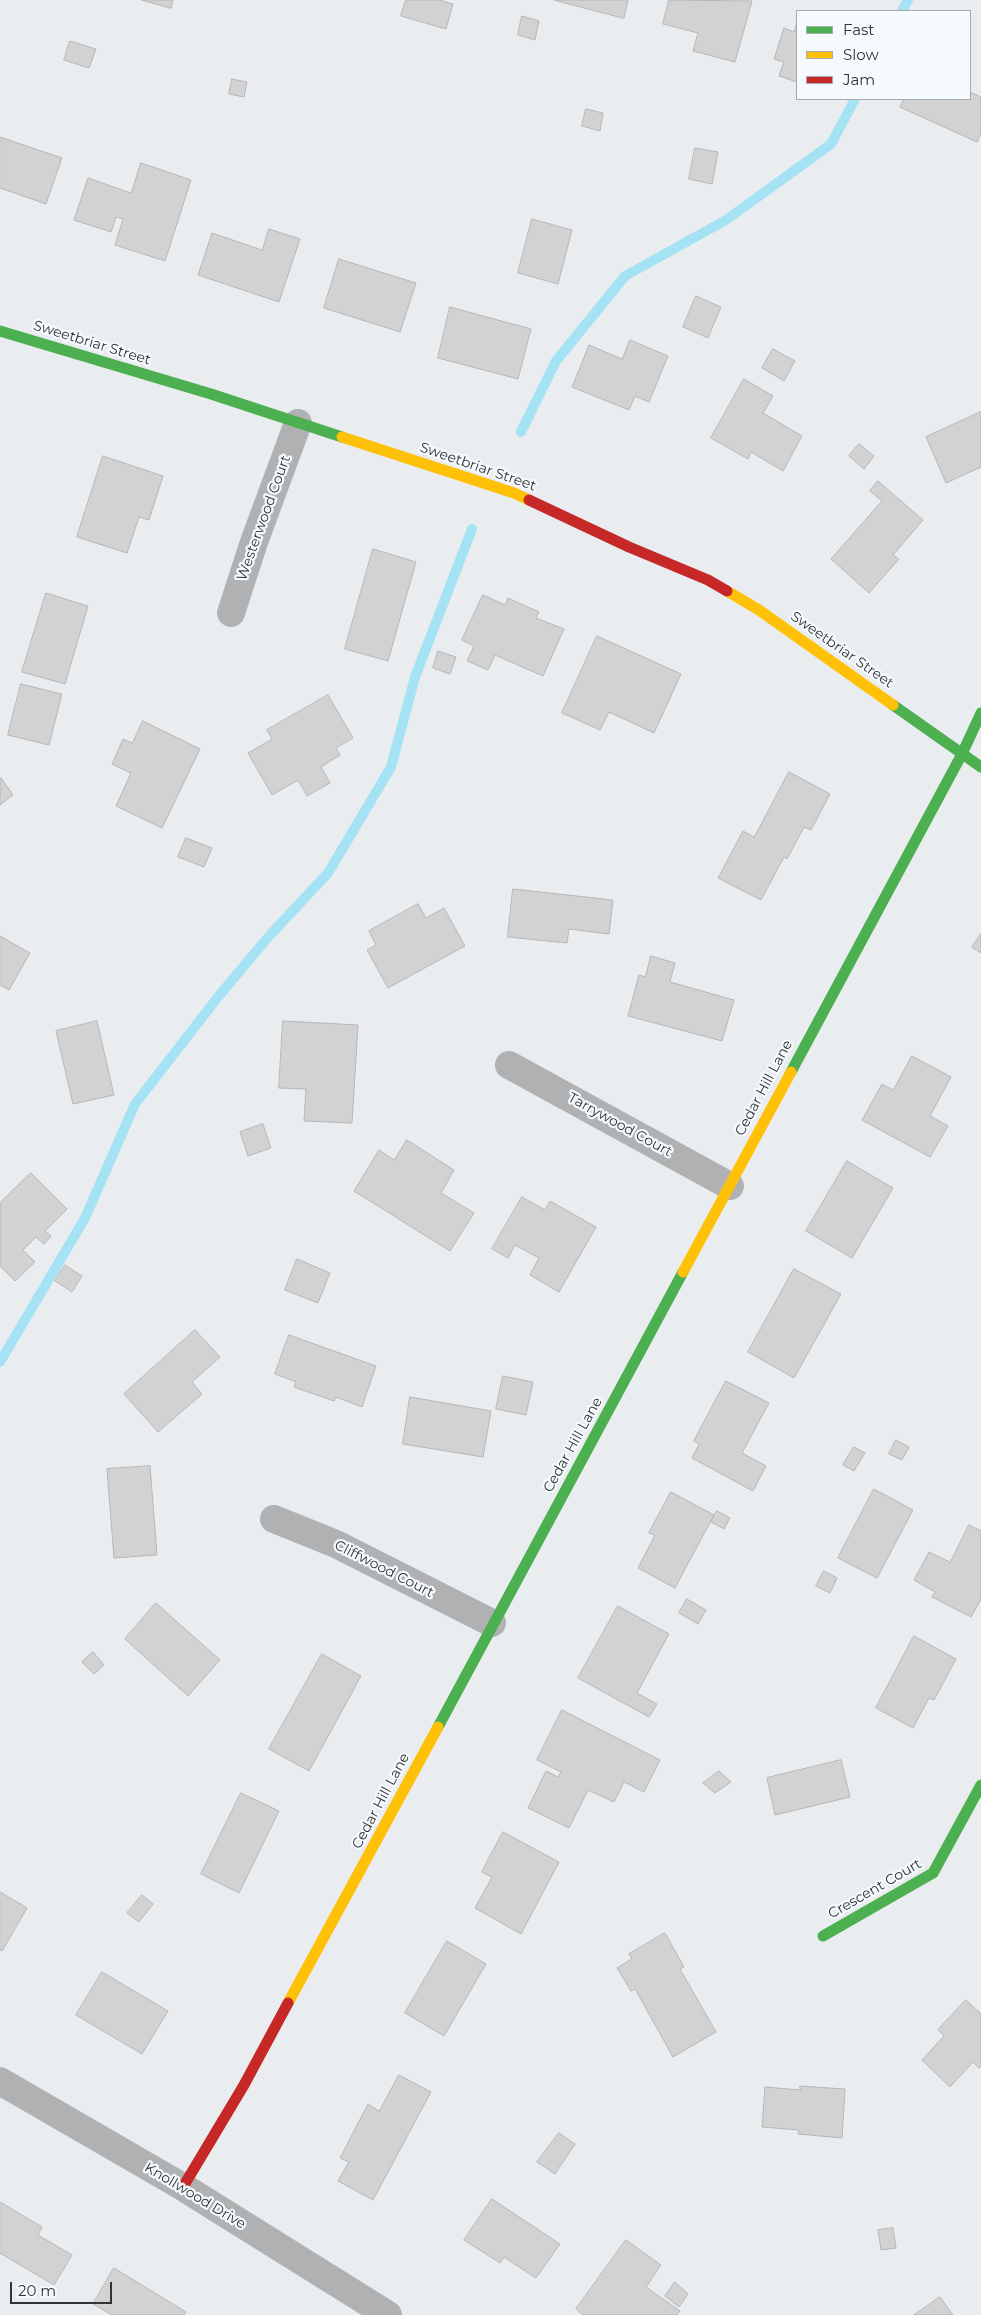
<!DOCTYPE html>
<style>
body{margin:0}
#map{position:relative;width:981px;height:2315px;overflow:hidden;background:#eaedef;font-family:Montserrat,sans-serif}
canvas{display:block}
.legend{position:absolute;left:796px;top:10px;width:175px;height:90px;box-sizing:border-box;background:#f5fafe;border:1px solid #a7aaae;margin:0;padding:6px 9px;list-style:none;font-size:15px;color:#313335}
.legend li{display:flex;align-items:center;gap:10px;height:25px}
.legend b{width:25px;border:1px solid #a7aaae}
.scale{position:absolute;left:10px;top:2282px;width:102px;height:22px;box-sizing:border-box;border:2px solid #313335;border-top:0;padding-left:6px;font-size:15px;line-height:18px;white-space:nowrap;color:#313335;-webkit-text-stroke:4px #f5fafe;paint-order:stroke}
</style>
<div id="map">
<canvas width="981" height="2315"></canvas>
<ul class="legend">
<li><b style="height:6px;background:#4caf50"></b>Fast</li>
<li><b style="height:6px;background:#ffc107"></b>Slow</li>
<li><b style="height:6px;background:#c62828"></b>Jam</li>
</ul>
<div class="scale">20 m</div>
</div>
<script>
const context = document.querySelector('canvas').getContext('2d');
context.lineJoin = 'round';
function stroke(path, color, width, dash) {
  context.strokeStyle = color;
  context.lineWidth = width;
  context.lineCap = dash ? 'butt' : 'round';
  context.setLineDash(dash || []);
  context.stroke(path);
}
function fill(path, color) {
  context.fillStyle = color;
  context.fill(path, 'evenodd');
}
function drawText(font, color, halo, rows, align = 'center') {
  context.font = font + ' Montserrat,sans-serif';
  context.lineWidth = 4.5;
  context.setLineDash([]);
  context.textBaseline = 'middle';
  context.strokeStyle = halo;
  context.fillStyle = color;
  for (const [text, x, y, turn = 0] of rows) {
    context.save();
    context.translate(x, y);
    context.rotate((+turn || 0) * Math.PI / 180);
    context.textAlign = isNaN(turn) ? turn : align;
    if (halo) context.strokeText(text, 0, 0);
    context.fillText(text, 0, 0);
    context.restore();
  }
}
const stream = new Path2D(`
 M902,11L908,0
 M521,432L556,361L625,276L726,220L831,144L855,99
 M0,1362L85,1218L135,1104L218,997L270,935L328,873L391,767L415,677L472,529`);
const building = new Path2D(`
 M142,0H173L171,8Z
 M406,0H439L453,4L446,29L401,16Z
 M554,0H628L624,18Z
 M669,0L752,1L735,62L693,51L698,33L663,24Z
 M522,16L539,21L535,40L518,35Z
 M797,21V82L779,76L784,62L774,59L784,28L794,32Z
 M70,41L96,49L89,68L64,60Z
 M232,79L247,82L244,97L229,94Z
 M970,92L981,97V133L977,142L900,107L904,99H970Z
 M586,109L603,113L600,131L582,126Z
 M0,137L62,158L46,204L0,188Z
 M695,148L718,152L712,184L689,179Z
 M141,163L191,180L165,261L115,245L123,219L116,217L111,232L74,220L88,178L131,193Z
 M532,219L572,230L558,284L518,273Z
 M269,229L300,239L279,302L198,275L212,233L262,250Z
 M339,259L416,283L400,332L324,308Z
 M696,296L721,307L708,338L683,327Z
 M450,307L531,329L518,379L438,358Z
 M630,340L668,356L649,402L635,396L629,410L572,387L589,345L622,359Z
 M773,349L795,361L784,381L762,368Z
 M744,379L773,396L763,413L802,436L783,471L751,452L748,459L711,438Z
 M981,412V467L946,483L926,437Z
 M859,444L874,456L864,469L849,456Z
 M103,456L163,476L149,520L139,517L127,553L77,537Z
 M878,481L923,520L893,555L899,559L869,593L831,559L882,501L870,491Z
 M373,549L416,562L388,661L345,649Z
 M46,593L88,606L65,684L22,672Z
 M483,595L505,605L508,598L539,612L536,618L564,629L543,676L495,655L488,670L467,661L474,646L462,640Z
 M597,636L681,674L654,733L609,712L600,730L562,713Z
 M438,651L456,657L450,674L433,668Z
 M21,684L62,694L49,745L8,735Z
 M328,695L353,738L336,748L340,755L321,767L330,783L307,796L298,780L272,795L248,753L272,739L267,730Z
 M143,721L200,749L162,828L116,806L131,773L112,764L123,739L132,743Z
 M789,772L830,794L811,830L804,827L787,859L784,857L761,900L718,878L743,831L754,837Z
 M1,778L13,795L0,805V779Z
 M186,838L212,848L204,867L178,857Z
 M513,889L613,900L609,934L569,929L567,943L508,937Z
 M418,904L426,918L444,908L465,946L388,988L367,950L376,945L369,931Z
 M981,934V953L972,947Z
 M0,936L30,953L9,990L0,985Z
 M651,956L675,963L670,982L734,1000L722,1041L628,1016L639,975L645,977Z
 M97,1021L114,1095L73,1104L56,1031Z
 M283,1021L358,1025L352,1123L304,1121L306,1089L279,1088Z
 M912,1056L951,1077L930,1116L948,1126L930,1157L862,1120L882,1084L893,1090Z
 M263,1124L271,1148L248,1156L240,1132Z
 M407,1140L454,1170L441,1193L474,1213L450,1251L354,1191L379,1150L394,1160Z
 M847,1161L893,1188L852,1258L806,1231Z
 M31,1173L67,1209L45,1231L51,1236L44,1244L36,1237L23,1250L35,1262L15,1281L0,1266V1203Z
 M522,1197L545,1210L550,1201L596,1227L559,1292L530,1275L539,1258L515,1245L508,1258L492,1249Z
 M297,1259L330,1273L318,1303L285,1290Z
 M65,1265L82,1276L72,1292L55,1281Z
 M794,1269L841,1294L794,1378L748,1352Z
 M195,1330L220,1357L192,1382L202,1394L158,1432L124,1394Z
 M289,1335L376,1366L362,1407L336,1397L334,1401L294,1387L296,1382L275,1374Z
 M503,1376L533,1382L526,1415L496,1409Z
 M726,1381L769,1403L742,1453L766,1466L753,1491L692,1458L699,1444L694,1441Z
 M410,1397L491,1411L483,1457L403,1444Z
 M896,1440L909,1447L902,1460L889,1454Z
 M854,1447L865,1453L854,1471L843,1465Z
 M150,1466L157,1555L114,1558L107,1469Z
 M874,1489L913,1510L877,1578L838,1558Z
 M671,1492L714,1515L675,1588L638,1568L655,1535L649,1533Z
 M717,1511L730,1518L724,1529L711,1522Z
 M969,1525L981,1531V1599L971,1617L932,1597L935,1592L914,1580L929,1552L950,1562Z
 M824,1571L837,1578L830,1593L816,1586Z
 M687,1599L706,1610L698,1624L679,1613Z
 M156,1603L220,1660L188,1696L125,1639Z
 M618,1606L669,1634L637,1693L657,1704L649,1717L578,1678Z
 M914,1636L956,1659L934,1700L929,1698L913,1728L876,1708Z
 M93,1652L104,1665L94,1674L82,1662Z
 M322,1654L361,1676L309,1771L269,1749Z
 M562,1710L660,1760L644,1792L624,1782L614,1802L588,1790L569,1828L528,1808L546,1771L558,1777L561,1772L537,1760Z
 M841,1760L850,1797L775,1815L767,1778Z
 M719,1771L731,1782L715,1793L703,1783Z
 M241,1793L279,1811L239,1893L201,1874Z
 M503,1832L559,1862L521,1934L475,1908L492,1877L482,1872Z
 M0,1892L27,1908L2,1951L0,1950Z
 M142,1895L153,1904L139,1922L127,1913Z
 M665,1933L684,1967L680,1969L716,2032L673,2057L635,1989L631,1991L617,1968L632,1959L629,1954Z
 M447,1941L486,1964L444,2036L405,2013Z
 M102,1972L168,2011L142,2054L76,2015Z
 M966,2000L981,2014V2066L979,2068L973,2062L950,2087L922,2060L944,2036L938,2030Z
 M399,2075L431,2092L373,2200L338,2181L349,2162L340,2158L368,2104L379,2111Z
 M800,2086L845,2089L842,2138L798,2134L799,2130L762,2127L765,2087L800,2090Z
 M559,2133L575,2144L555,2174L537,2162Z
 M492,2199L560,2244L536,2278L504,2257L500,2263L464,2240Z
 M0,2202L42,2227L38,2235L72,2255L54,2285L0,2253Z
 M893,2228L896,2248L881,2250L878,2230Z
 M626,2240L661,2265L646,2287L680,2311L677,2315H583L576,2309Z
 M114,2268L186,2312L184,2315H112L93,2304Z
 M675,2282L688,2294L679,2307L665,2296Z
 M940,2297L953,2315H914Z`);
const street = new Path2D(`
 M231,613L254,542L298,423
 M509,1065L730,1186
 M274,1519L336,1544L492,1623
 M0,2081L183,2187L388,2315`);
const fast = new Path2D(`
 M0,331L211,394L342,437
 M893,705L981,767
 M791,1072L962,754L981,713
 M438,1727L683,1272
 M823,1936L933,1873L981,1785`);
const slow = new Path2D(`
 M342,437L514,493L529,500
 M727,591L759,610L893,705
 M683,1272L791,1072
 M288,2003L438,1727`);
const jam = new Path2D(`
 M529,500L629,547L708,580L727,591
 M183,2187L244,2085L288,2003`);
const streetNames = [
 ["Sweetbriar Street",92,343,17],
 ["Sweetbriar Street",478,467,19],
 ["Westerwood Court",264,518,-70],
 ["Sweetbriar Street",842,650,35],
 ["Cedar Hill Lane",764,1088,-62],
 ["Tarrywood Court",620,1125,29],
 ["Cedar Hill Lane",573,1445,-61],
 ["Cliffwood Court",384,1569,27],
 ["Cedar Hill Lane",381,1801,-62],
 ["Crescent Court",875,1889,-30],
 ["Knollwood Drive",195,2196,31]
];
stroke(stream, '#a5e3f4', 10);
fill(building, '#d2d2d3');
stroke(building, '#b6b6b7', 1);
stroke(street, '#b0b1b2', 28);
stroke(fast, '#4caf50', 11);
stroke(slow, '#ffc107', 11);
stroke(jam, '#c62828', 11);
drawText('14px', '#313335', '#f5fafe', streetNames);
</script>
